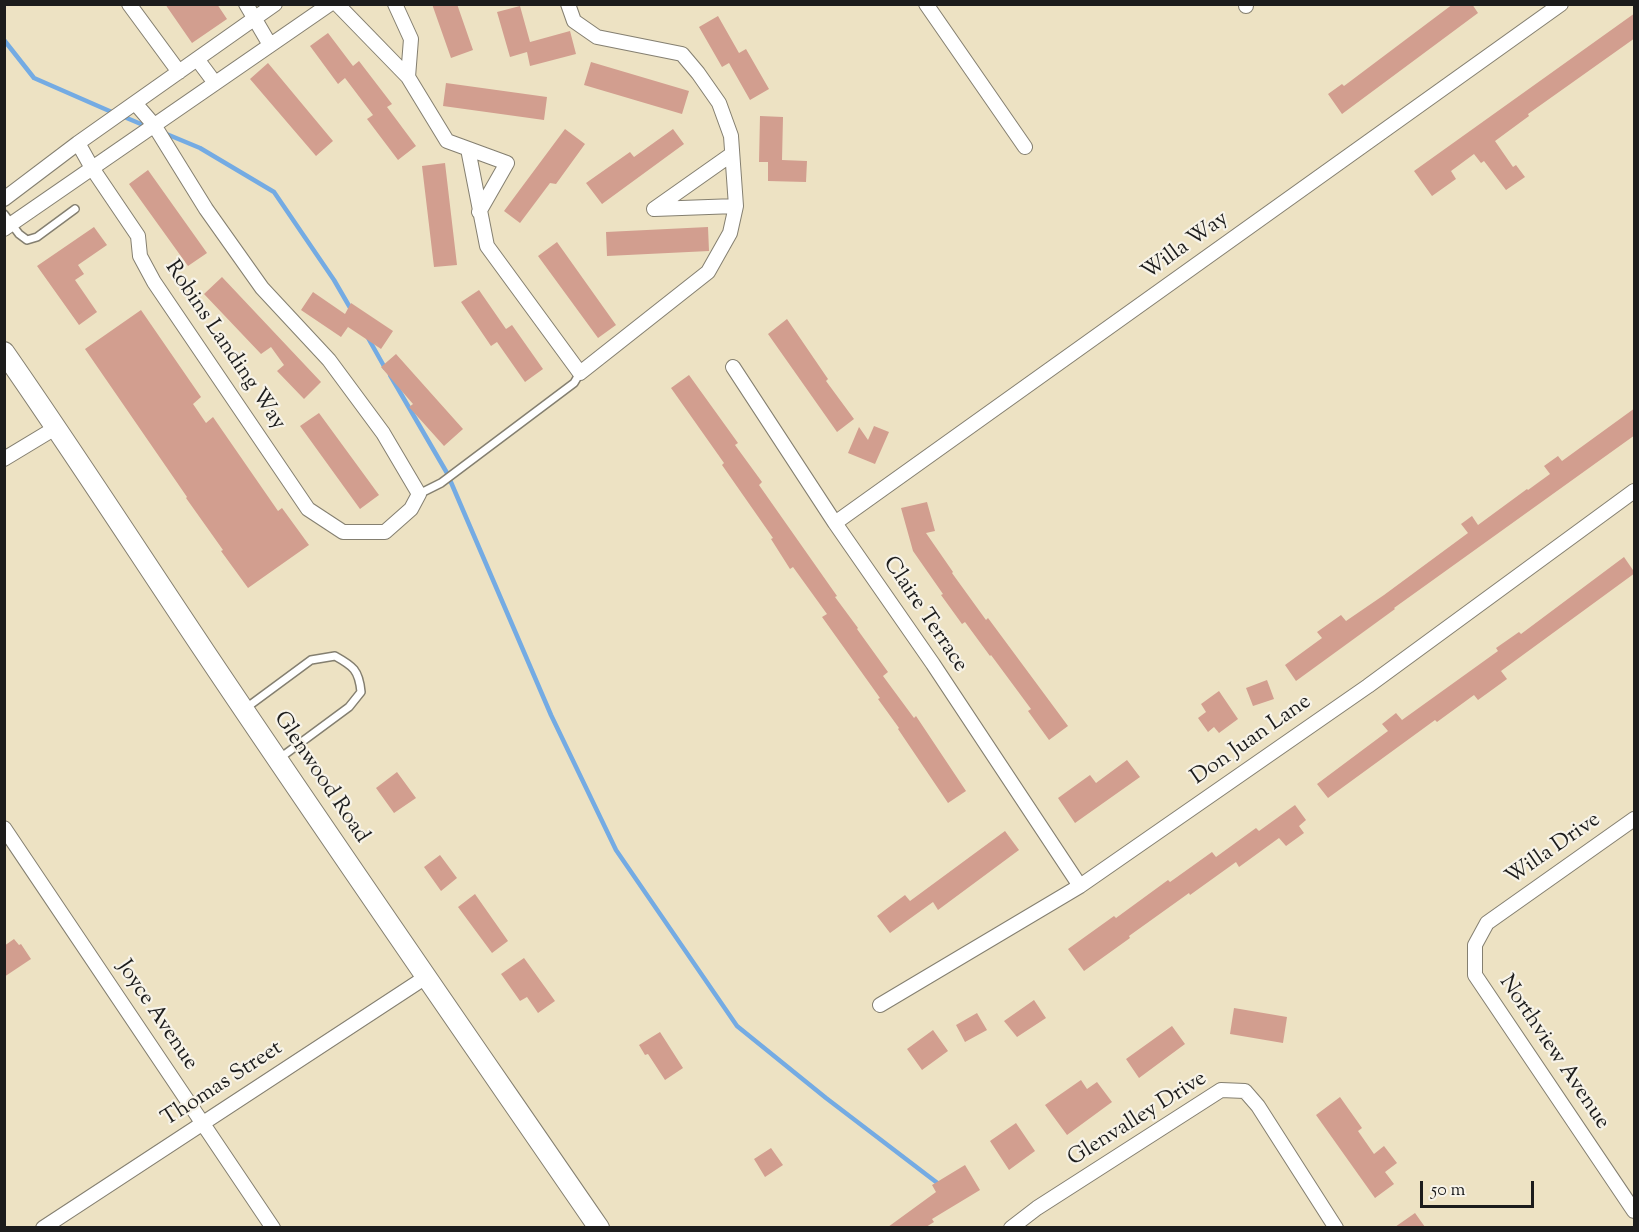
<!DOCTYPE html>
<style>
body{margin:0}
#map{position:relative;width:1639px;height:1232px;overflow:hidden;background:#ede2c3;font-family:"Sorts Mill Goudy",serif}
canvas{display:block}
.frame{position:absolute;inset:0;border:6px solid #1c1c1c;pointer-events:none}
.scale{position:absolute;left:1420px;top:1181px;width:114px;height:27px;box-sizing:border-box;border:3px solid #1c1c1c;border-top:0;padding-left:8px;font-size:18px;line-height:21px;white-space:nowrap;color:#1c1c1c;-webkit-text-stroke:4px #f7f3e8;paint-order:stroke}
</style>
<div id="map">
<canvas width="1639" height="1232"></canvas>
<div class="frame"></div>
<div class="scale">50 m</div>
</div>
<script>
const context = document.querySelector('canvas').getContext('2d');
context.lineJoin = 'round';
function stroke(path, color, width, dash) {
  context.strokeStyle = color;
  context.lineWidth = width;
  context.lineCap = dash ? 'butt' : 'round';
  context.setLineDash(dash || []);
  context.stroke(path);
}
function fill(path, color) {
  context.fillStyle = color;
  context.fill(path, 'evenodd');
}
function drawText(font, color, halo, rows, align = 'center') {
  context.font = font + ' "Sorts Mill Goudy",serif';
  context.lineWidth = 4.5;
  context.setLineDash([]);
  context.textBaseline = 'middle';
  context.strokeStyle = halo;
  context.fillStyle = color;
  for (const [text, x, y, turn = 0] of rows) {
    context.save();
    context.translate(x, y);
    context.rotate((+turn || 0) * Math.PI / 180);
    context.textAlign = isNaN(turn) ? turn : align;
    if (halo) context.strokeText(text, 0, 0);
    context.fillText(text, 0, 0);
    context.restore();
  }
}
const stream = new Path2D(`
 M4,40L34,78L114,113
 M122,116L148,127
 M164,133L200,148L274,192L334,280L352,311
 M367,336L385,368
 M390,375L447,473L551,715L616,850L737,1026L826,1098L940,1185`);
const building = new Path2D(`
 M165,4H217L227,19L192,43Z
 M432,4H457L473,50L451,58Z
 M1453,4H1472L1478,13L1342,114L1328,94L1342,84L1344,86Z
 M520,6L530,42L570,31L576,54L530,66L527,52L510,57L497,12Z
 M1635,13V38L1528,114L1529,116L1495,141L1513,167L1516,165L1525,177L1506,190L1484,161L1481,163L1474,154L1451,171L1456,179L1432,196L1414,171Z
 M718,16L739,53L746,49L769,89L750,100L729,63L722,67L699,27Z
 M328,33L353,66L359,61L392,104L387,107L416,146L398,160L367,119L373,115L345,78L338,84L310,46Z
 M591,62L689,91L682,114L584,85Z
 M268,63L333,141L316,156L250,79Z
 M446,83L547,97L544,120L443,106Z
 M760,116L783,117L782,160L807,161L806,182L768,181V162H759Z
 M565,129L585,144L556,184L550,183L520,223L504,211Z
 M673,129L684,144L602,204L586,183L630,152L634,157Z
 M445,163L457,265L434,267L422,166Z
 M148,170L207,253L188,266L129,184Z
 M94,227L107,245L78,265L84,274L75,280L97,312L79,325L37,266Z
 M708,227L709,251L607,256L606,232Z
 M557,242L616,325L598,338L538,256Z
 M222,277L321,382L304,399L277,371L284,365L271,347L261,354L204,294Z
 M479,290L506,329L512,325L543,369L525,382L497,342L491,346L461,302Z
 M313,292L345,314L351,303L393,331L381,349L348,327L341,337L301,310Z
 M141,310L201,397L193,404L206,423L213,417L278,511L282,508L309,545L248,588L221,551L223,550L186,498L187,497L85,349Z
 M787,319L828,379L826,381L854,419L837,432L768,334Z
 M396,354L463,429L444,446L409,407L413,404L381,367Z
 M689,375L738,443L735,445L762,482L759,485L837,596L835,597L858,628L857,629L888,672L883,676L914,718L916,716L966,791L948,803L898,729L899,728L878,699L880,698L822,617L827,614L793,567L790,569L771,539L773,538L722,465L724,463L671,388Z
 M1635,408V435L1394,608L1395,609L1296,681L1285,665L1322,638L1317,632L1341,615L1346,621L1384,595L1468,533L1461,524L1472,516L1478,525L1527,489L1528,490L1550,474L1544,466L1558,456L1562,461Z
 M319,413L379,495L360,509L300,426Z
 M874,426L889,432L875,464L848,453L859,427L868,440Z
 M927,502L935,531L926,533L953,572L952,573L986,620L988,618L1068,726L1049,740L1028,711L1031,709L991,655L990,656L965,622L962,624L941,595L943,594L913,551L901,508Z
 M1624,557L1635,573L1501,671L1507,679L1478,700L1474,695L1437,722L1435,720L1328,798L1317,784L1388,731L1382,724L1396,713L1402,720L1498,651L1496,648L1519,632L1521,634Z
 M1267,680L1274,699L1253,706L1246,688Z
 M1219,691L1238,719L1219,733L1214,727L1208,732L1198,718L1206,712L1201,704Z
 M1127,760L1140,777L1075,823L1058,798L1090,775L1096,783Z
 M397,772L416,798L394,813L376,788Z
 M1295,805L1306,820L1299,826L1304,833L1286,846L1279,838L1239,867L1236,862L1190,895L1189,893L1129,936L1130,938L1084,971L1068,949L1114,916L1116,918L1168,880L1170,882L1212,852L1216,857L1256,828L1259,831Z
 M1005,831L1019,850L938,910L933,902L890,933L877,916L905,895L910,901Z
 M440,855L457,878L441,891L424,867Z
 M475,894L508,941L492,953L458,907Z
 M14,939L19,945L21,944L31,959L4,977V946Z
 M524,958L555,1001L538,1013L527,997L520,1001L501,974Z
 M1034,1000L1046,1018L1017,1037L1004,1021Z
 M1234,1008L1287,1017L1283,1043L1230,1034Z
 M977,1013L987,1030L965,1042L956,1025Z
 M1172,1026L1185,1044L1139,1078L1126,1059Z
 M933,1030L948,1051L922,1070L907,1049Z
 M660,1032L683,1068L665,1080L648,1054L645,1055L639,1045Z
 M1081,1080L1087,1089L1097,1082L1112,1102L1067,1135L1045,1105Z
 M1340,1097L1362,1128L1358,1131L1374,1154L1384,1146L1397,1163L1385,1172L1394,1184L1375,1198L1316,1115Z
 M1016,1123L1035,1151L1009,1170L990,1141Z
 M771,1148L783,1165L765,1177L754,1159Z
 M965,1165L980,1190L932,1219L934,1222L926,1227H888L936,1192L932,1185Z
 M1415,1213L1425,1227H1395Z`);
const service = new Path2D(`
 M4,214L19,234L27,240L37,237L75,209
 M419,494L441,483L574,383L580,373
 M246,708L311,660L335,656C353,666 359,670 361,692L349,707L280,758`);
const minor = new Path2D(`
 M129,4L179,72
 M246,4L270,45
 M337,4L408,77L447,141L507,163L479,212
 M395,4L411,39L408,77
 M926,4L1025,147
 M1246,4V6
 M197,59L215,83
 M78,143L92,168L138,236L140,256L154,282L308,509L343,532H385L411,509L419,494L383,433L329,360L262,288L206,209L154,125L135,103
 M468,149L487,246L580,373L708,272L730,233L736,206L731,136L719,103L698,73L682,54L597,37L574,21L568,4
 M4,199L78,143L275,4
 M654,209L732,154
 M654,209L736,206
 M4,229L330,4
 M733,367L835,523L933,664L1080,886
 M4,459L57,427
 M835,523L1561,4
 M1634,819L1487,923L1475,945V975L1634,1211
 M4,828L273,1228
 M880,1005L1080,886L1368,686L1634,491
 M43,1228L426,977
 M1011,1228L1037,1208L1221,1090L1245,1091L1258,1106L1336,1228`);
const secondary = new Path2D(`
 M4,352C73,451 138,552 205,652C335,846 467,1036 599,1228`);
const streetNames = [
 ["Willa Way",1186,247,-36],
 ["Robins Landing Way",224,346,56],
 ["Claire Terrace",924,615,56],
 ["Don Juan Lane",1252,741,-35],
 ["Glenwood Road",320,778,56],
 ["Willa Drive",1554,850,-35],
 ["Joyce Avenue",156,1016,56],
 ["Northview Avenue",1553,1053,56],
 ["Thomas Street",223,1085,-33],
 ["Glenvalley Drive",1138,1120,-32]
];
stroke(stream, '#74abe3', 4.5);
fill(building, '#d29e8f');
stroke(service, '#847f70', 10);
stroke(minor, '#847f70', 16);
stroke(secondary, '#847f70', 22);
stroke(service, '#fff', 7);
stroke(minor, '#fff', 14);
stroke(secondary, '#fff', 20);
drawText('22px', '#1c1c1c', '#f7f3e8', streetNames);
</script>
